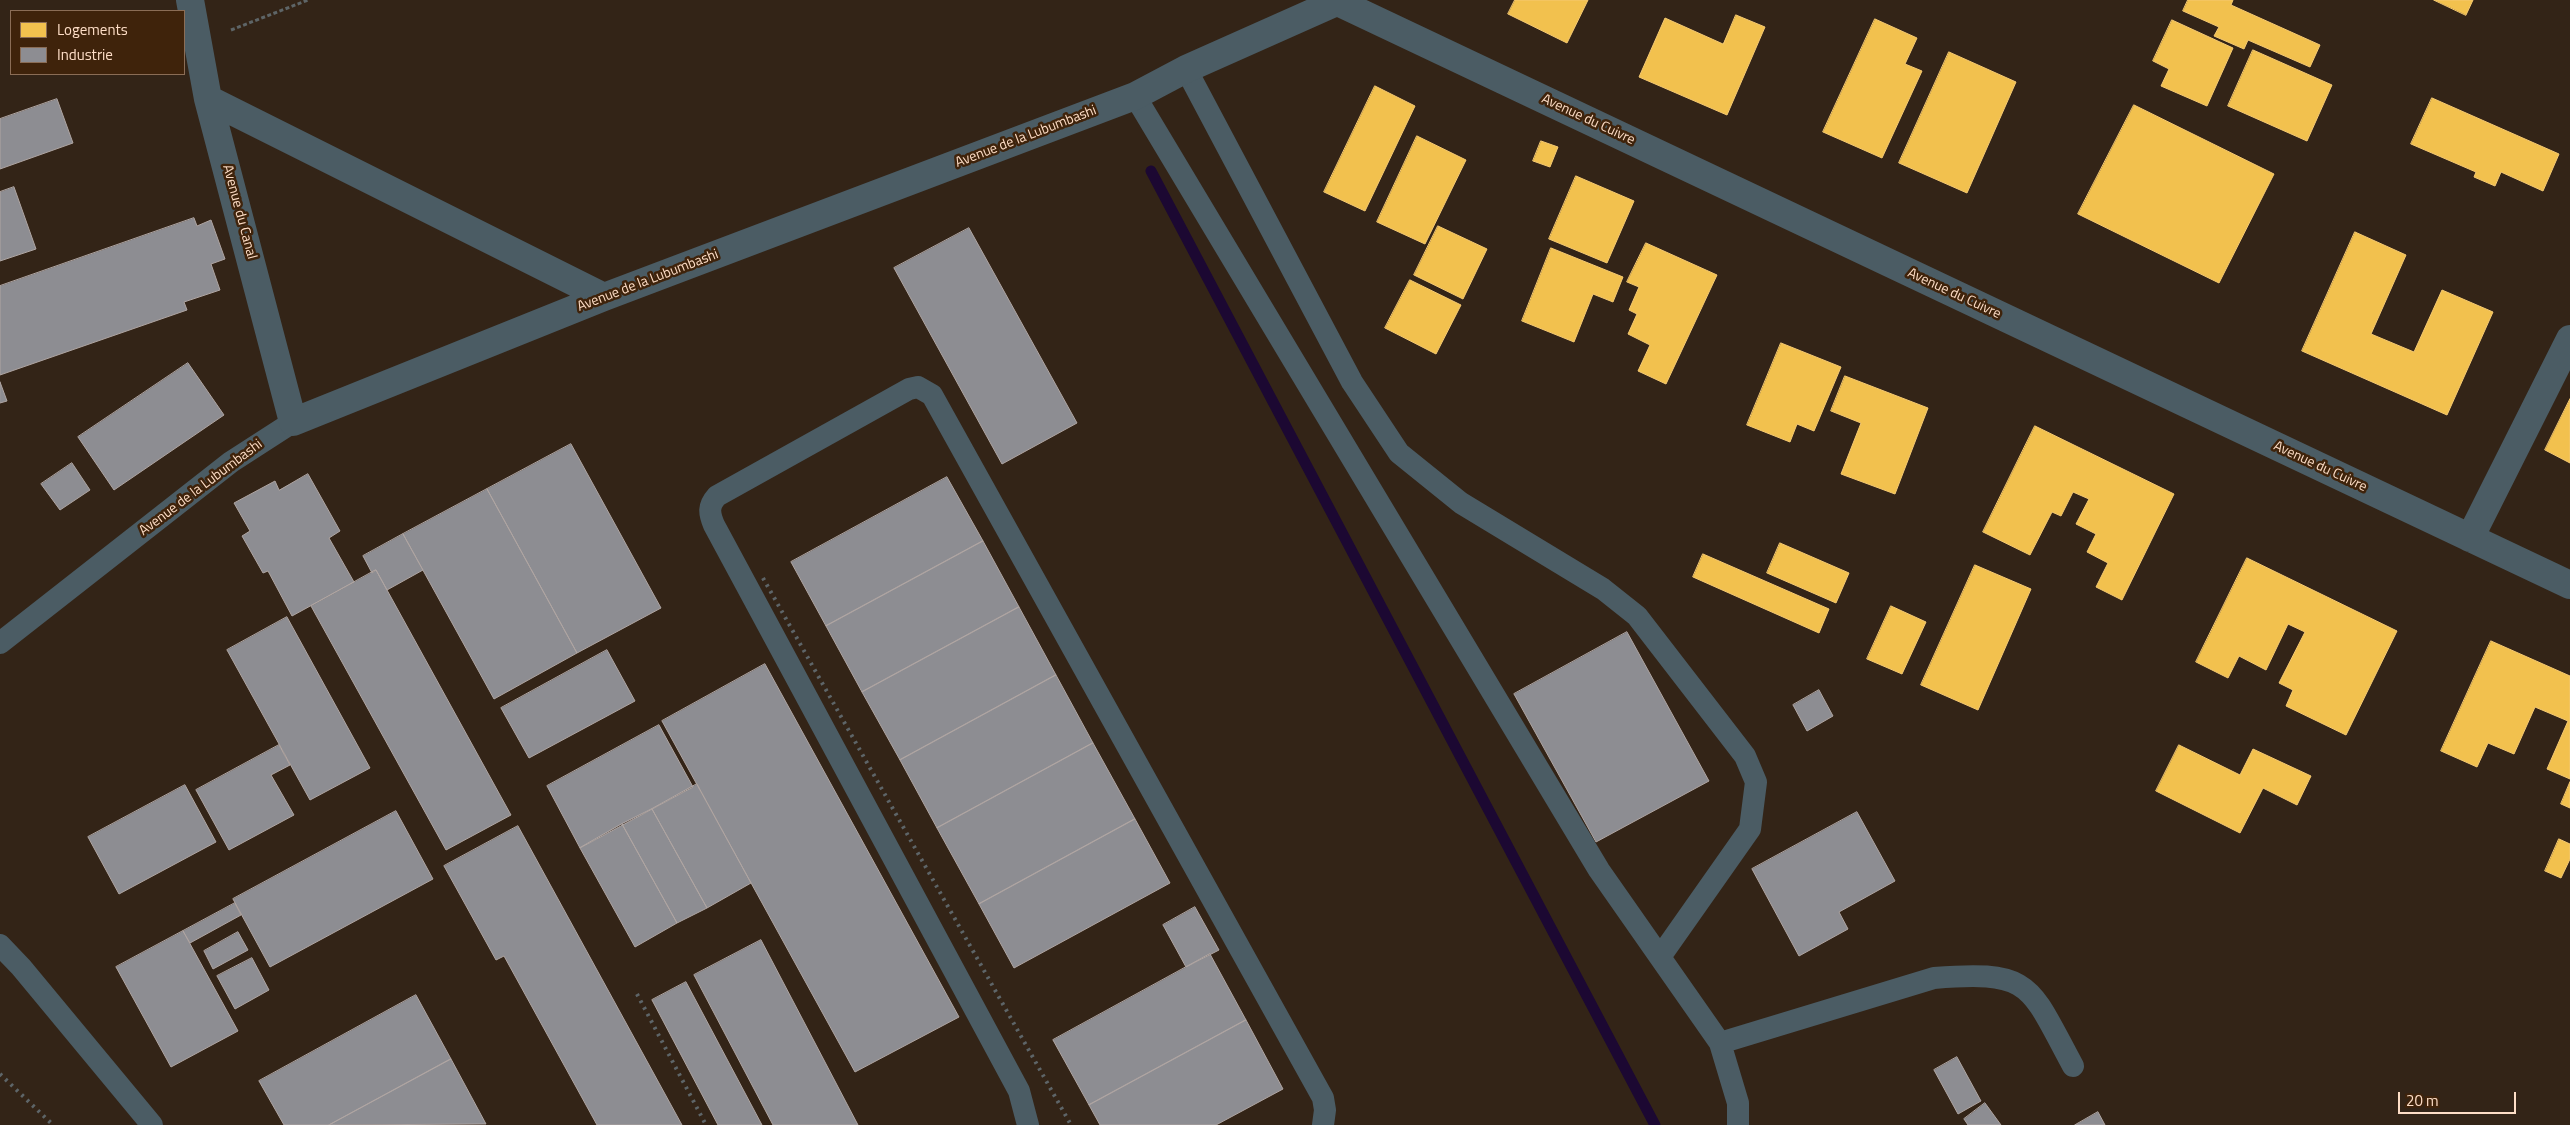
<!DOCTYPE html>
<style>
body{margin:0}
#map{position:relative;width:2570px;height:1125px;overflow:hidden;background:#332417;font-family:"Titillium Web",sans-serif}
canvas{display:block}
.legend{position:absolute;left:10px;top:10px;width:175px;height:65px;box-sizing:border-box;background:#3f230b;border:1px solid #8b6d56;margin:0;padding:6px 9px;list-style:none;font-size:15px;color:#fdddc6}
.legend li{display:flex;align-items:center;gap:10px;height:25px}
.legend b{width:25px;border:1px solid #8b6d56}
.scale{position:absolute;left:2398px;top:1092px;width:118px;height:22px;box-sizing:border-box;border:2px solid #fdddc6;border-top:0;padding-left:6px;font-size:15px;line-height:18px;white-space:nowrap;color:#fdddc6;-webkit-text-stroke:4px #3f230b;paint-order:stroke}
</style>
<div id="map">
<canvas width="2570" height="1125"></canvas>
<ul class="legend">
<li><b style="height:14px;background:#f2c14e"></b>Logements</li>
<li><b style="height:14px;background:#8d8d92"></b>Industrie</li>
</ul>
<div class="scale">20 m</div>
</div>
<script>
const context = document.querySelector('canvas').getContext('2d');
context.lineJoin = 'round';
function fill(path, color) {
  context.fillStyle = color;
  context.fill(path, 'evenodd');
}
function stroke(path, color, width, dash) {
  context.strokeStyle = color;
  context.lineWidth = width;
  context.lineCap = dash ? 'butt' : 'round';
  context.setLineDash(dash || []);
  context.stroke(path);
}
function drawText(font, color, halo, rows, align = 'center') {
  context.font = font + ' "Titillium Web",sans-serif';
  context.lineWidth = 5;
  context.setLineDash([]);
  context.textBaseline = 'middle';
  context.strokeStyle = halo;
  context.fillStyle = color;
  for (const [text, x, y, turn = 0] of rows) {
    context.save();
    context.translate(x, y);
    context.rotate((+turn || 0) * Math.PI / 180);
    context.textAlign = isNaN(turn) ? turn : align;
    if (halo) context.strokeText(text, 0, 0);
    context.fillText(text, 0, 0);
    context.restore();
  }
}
const homes = new Path2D(`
 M1515,0H1588L1567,43L1508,14Z
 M2188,0H2233L2231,5L2320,45L2310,67L2248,40L2244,49L2214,36L2219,27L2183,11Z
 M2434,0H2473L2466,15Z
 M1736,15L1765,27L1727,115L1639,77L1665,18L1723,44Z
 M1875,19L1917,38L1905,64L1922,71L1882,158L1823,132Z
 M2172,20L2233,48L2207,106L2161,86L2169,69L2153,61Z
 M2253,50L2332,85L2307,141L2228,106Z
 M1949,52L2016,82L1967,193L1899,163Z
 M1375,86L1415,106L1365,211L1324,192Z
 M2432,98L2559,154L2543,191L2501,172L2495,186L2474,177L2476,172L2411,144Z
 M2134,105L2274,174L2219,283L2078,214Z
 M1417,136L1466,160L1425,244L1377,222Z
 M1541,141L1558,147L1550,167L1533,161Z
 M1576,176L1634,201L1607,263L1549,239Z
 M1438,226L1487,249L1463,299L1414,275Z
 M2355,232L2406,255L2371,334L2414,352L2442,290L2493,312L2447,415L2302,351Z
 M1646,243L1717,275L1666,384L1638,371L1650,345L1628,334L1637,314L1629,310L1639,287L1627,282Z
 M1551,248L1623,277L1613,302L1593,294L1574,342L1522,321Z
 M1410,280L1461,305L1436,354L1385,328Z
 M1781,343L1841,367L1814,431L1797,424L1790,442L1747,425Z
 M1845,376L1928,408L1895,494L1841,474L1861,423L1831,411Z
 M2570,399V463L2545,450Z
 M2035,426L2174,494L2122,600L2096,587L2108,563L2087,552L2096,534L2076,524L2089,499L2073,492L2061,516L2052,512L2030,555L1983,532Z
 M1780,543L1849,573L1836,603L1767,573Z
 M1703,554L1829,609L1819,633L1693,577Z
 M2247,558L2397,631L2346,735L2286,706L2293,690L2279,683L2305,632L2288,624L2266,670L2239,656L2228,678L2196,662Z
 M1975,565L2031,589L1978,710L1921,685Z
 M1891,606L1926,622L1902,674L1867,659Z
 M2491,641L2570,676V779L2547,769L2568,721L2535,707L2514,754L2488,743L2477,767L2441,751Z
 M2179,745L2240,775L2253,749L2311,776L2297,805L2263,788L2240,833L2156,791Z
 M2570,782V808L2561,804Z
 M2559,839L2570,844V859L2561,878L2545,871Z`);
const industry = new Path2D(`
 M57,99L73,143L0,169V119Z
 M14,187L36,249L0,261V192Z
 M194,218L197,226L211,220L225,259L211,264L220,290L184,302L187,310L0,375V286Z
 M969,228L1077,423L1002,464L894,268Z
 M188,363L224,415L114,490L78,437Z
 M0,382L7,401L0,403Z
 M571,444L661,608L577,653L487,489Z
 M72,463L90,490L60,510L41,484Z
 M308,474L340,531L329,538L354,582L292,616L268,571L263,573L242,536L250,531L234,503L275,481L279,490Z
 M947,477L983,541L826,626L791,562Z
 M487,489L577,653L494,699L403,534Z
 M403,534L423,570L387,590L376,570L372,573L363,556Z
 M983,541L1019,607L862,692L826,626Z
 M376,570L511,815L446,850L311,606Z
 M1019,607L1056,675L900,760L862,692Z
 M287,617L370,768L310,800L227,650Z
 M1627,632L1709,781L1596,842L1514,694Z
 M607,650L635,701L529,758L501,708Z
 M765,664L959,1017L855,1072L662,721Z
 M1056,675L1093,743L937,828L900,760Z
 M1819,690L1833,716L1807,731L1793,705Z
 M659,725L693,787L580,848L547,786Z
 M1093,743L1135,819L979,904L937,828Z
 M279,745L290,765L271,775L294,815L229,850L196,790Z
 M697,784L751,883L707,908L652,809Z
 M185,785L216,842L119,894L88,837Z
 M652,809L707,908L677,923L622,824Z
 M396,811L433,879L270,967L233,899Z
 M1857,812L1895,881L1839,912L1848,929L1799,956L1752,869Z
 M1135,819L1170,883L1014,968L979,904Z
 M622,824L677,923L635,947L580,848Z
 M518,826L682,1125H597L504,956L496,960L444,866Z
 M235,903L241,915L190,943L183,931Z
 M1195,907L1219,950L1186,967L1163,925Z
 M183,931L238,1031L171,1067L116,967Z
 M238,932L248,950L213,969L204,951Z
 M761,940L858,1125H773L694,975Z
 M1210,954L1246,1020L1089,1105L1053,1040Z
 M252,958L269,990L235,1009L217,976Z
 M686,982L762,1125H718L652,1000Z
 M416,995L451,1059L329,1125H284L259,1081Z
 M1246,1020L1283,1089L1216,1125H1100L1089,1105Z
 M1957,1057L1981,1101L1958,1114L1934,1070Z
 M451,1059L486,1124L329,1125Z
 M1985,1103L2001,1125H1968L1964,1119Z
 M2098,1112L2105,1125H2075Z`);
const stream = new Path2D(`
 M1151,171L1655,1125`);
const path = new Path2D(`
 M231,30L308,0`);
const service = new Path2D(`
 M1186,69L1352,382L1399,453L1461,503L1603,589L1637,616L1745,756L1756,782L1750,829L1660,957
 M1135,96L1599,870L1720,1043L1738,1103V1125
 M0,643L231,462L293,422
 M0,945L21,967L152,1125
 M1720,1043L1934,978C2033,970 2029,985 2073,1066
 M1028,1125L1019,1091L714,525C709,513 708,506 717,496L909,389L918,387L932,395L1323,1098L1325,1110L1323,1125`);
const minor = new Path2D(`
 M190,0L208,99L293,422L604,297L1135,96L1186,69L1341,0
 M1338,2L2570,585
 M208,99L604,297
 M2470,538L2570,339`);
const rail = new Path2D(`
 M763,578L1071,1125
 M637,994L706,1125
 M0,1074L53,1125`);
const streetNames = [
 ["Avenue du Cuivre",1588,120,25],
 ["Avenue de la Lubumbashi",1026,137,-21],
 ["Avenue du Canal",239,212,75],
 ["Avenue de la Lubumbashi",648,281,-21],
 ["Avenue du Cuivre",1954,294,25],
 ["Avenue du Cuivre",2320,467,25],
 ["Avenue de la Lubumbashi",201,488,-37]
];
fill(homes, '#f2c14e');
stroke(homes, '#f5c972', 1);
fill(industry, '#8d8d92');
stroke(industry, '#afa5a2', 1);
stroke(stream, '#1c0832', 11);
stroke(path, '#5e6567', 3, [4, 2.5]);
stroke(service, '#4b5c64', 22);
stroke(minor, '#4b5c64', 28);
stroke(rail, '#5e6568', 4, [2.5, 5]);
drawText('14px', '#fdddc6', '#3f230b', streetNames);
</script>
